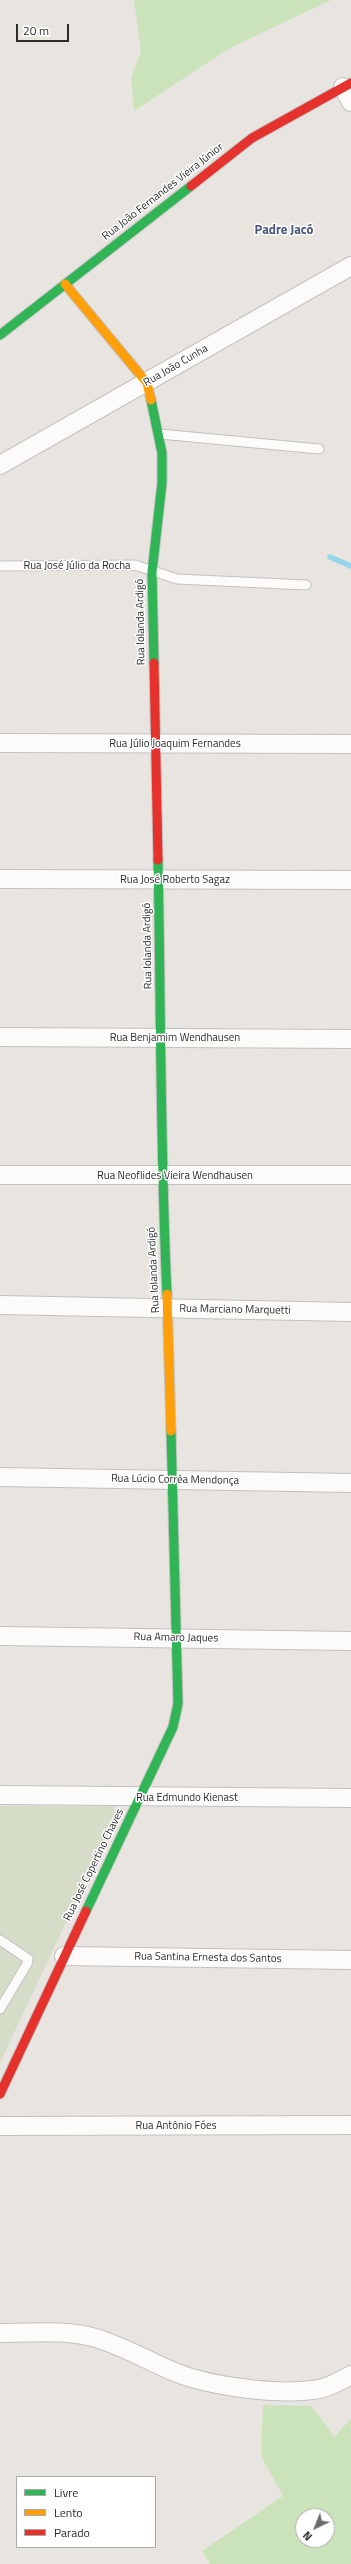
<!DOCTYPE html>
<meta charset="utf-8">
<style>
body{margin:0}
#map{position:relative;width:351px;height:2564px;overflow:hidden;background:#e8e5e0;font-family:"Titillium Web",sans-serif}
canvas{display:block}
.legend{position:absolute;left:16px;top:2476px;width:140px;height:72px;box-sizing:border-box;background:#fff;border:1px solid #aaa;margin:0;padding:5px 7px;list-style:none;font-size:12px;color:#2b2b2b}
.legend li{display:flex;align-items:center;gap:8px;height:20px}
.legend b{width:20px;border:1px solid #aaa}
.north{position:absolute;left:295px;top:2508px;width:40px;height:40px;box-sizing:border-box;background:#fff;border:1px solid #aaa;border-radius:50%;rotate:223deg;font-size:11px;font-weight:700;line-height:16px;text-align:center;color:#2b2b2b}
.north::after{content:'';display:block;margin:auto;width:14px;height:18px;background:#6d6c6a;clip-path:polygon(50% 0,100% 100%,50% 72%,0 100%)}
.scale{position:absolute;left:16px;top:24px;width:53px;height:18px;box-sizing:border-box;border:2px solid #2b2b2b;border-top:0;padding-left:5px;font-size:12px;line-height:14px;white-space:nowrap;color:#2b2b2b;-webkit-text-stroke:3px #fff;paint-order:stroke}
</style>
<div id="map">
<canvas width="351" height="2564"></canvas>
<ul class="legend">
<li><b style="height:5px;background:#30b455"></b>Livre</li>
<li><b style="height:5px;background:#ff9f0a"></b>Lento</li>
<li><b style="height:5px;background:#e5322d"></b>Parado</li>
</ul>
<div class="north">N</div>
<div class="scale">20 m</div>
</div>
<script>
const context = document.querySelector('canvas').getContext('2d');
context.lineJoin = 'round';
function fill(path, color) {
  context.fillStyle = color;
  context.fill(path, 'evenodd');
}
function stroke(path, color, width, dash) {
  context.strokeStyle = color;
  context.lineWidth = width;
  context.lineCap = dash ? 'butt' : 'round';
  context.setLineDash(dash || []);
  context.stroke(path);
}
function drawText(font, color, halo, rows, align = 'center') {
  context.font = font + ' "Titillium Web",sans-serif';
  context.lineWidth = 3;
  context.setLineDash([]);
  context.textBaseline = 'middle';
  context.strokeStyle = halo;
  context.fillStyle = color;
  for (const [text, x, y, turn = 0] of rows) {
    context.save();
    context.translate(x, y);
    context.rotate((+turn || 0) * Math.PI / 180);
    context.textAlign = isNaN(turn) ? turn : align;
    if (halo) context.strokeText(text, 0, 0);
    context.fillText(text, 0, 0);
    context.restore();
  }
}
const green = new Path2D(`
 M134,0H331L230,48L134,111L131,77L141,52Z
 M263,2405L312,2406L334,2437L351,2419V2564H210L202,2551L283,2496L261,2456ZM303,2516H327V2540H303Z`);
const cemetery = new Path2D(`
 M0,1806H114L116,1816L0,2063Z`);
const stream = new Path2D(`
 M330,557L351,566`);
const lane = new Path2D(`
 M160,434L319,449
 M0,566L135,565L177,579L306,585
 M0,1940L28,1959L27,1964L0,2009`);
const street = new Path2D(`
 M343,87L351,102
 M0,465L351,266
 M0,743L351,744
 M0,879L351,880
 M0,1037L351,1039
 M0,1175H351
 M0,1305L351,1312
 M0,1477L351,1483
 M0,1636L351,1641
 M0,1795L351,1798
 M64,1956L351,1960
 M0,2126L351,2125
 M0,2333C31,2333 66,2329 96,2338C125,2347 150,2362 177,2373C210,2386 276,2395 312,2390C326,2389 338,2382 351,2375`);
const fast = new Path2D(`
 M0,335L191,186
 M151,400L162,453V483L152,572L154,663
 M158,860C161,1005 160,1149 167,1294
 M86,1911L173,1727L178,1704L171,1431`);
const slow = new Path2D(`
 M65,284L147,383L151,400
 M167,1294L171,1431`);
const jam = new Path2D(`
 M191,186L252,138L351,83
 M154,663L158,860
 M0,2094L86,1911`);
const streetNames = [
 ["Rua João Fernandes Vieira Júnior",163,192,-38],
 ["Rua João Cunha",176,366,-30],
 ["Rua José Júlio da Rocha",77,566],
 ["Rua Iolanda Ardigó",141,622,-91],
 ["Rua Júlio Joaquim Fernandes",175,744],
 ["Rua José Roberto Sagaz",175,880],
 ["Rua Iolanda Ardigó",148,946,-91],
 ["Rua Benjamim Wendhausen",175,1038],
 ["Rua Neoflides Vieira Wendhausen",175,1176],
 ["Rua Iolanda Ardigó",154,1270,-93],
 ["Rua Marciano Marquetti",235,1310,1],
 ["Rua Lúcio Corrêa Mendonça",175,1480,1],
 ["Rua Amaro Jaques",176,1638,1],
 ["Rua Edmundo Kienast",187,1798],
 ["Rua José Copertino Chaves",94,1865,-64],
 ["Rua Santina Ernesta dos Santos",208,1958,1],
 ["Rua Antônio Fóes",176,2126]
];
const quarterNames = [
 ["Padre Jacó",284,231]
];
fill(green, '#cbe3ba');
fill(cemetery, '#d5ddc8');
stroke(stream, '#96d4e8', 5.5);
stroke(lane, '#c2c1c1', 11);
stroke(street, '#c2c1c1', 20);
stroke(fast, '#c2c1c1', 11);
stroke(slow, '#c2c1c1', 11);
stroke(jam, '#c2c1c1', 11);
stroke(lane, '#fcfbfa', 9);
stroke(street, '#fcfbfa', 18);
stroke(fast, '#30b455', 9);
stroke(slow, '#ff9f0a', 9);
stroke(jam, '#e5322d', 9);
drawText('11px', '#2b2b2b', '#fff', streetNames);
drawText('bold 13px', '#4c557b', '#fff', quarterNames);
</script>
